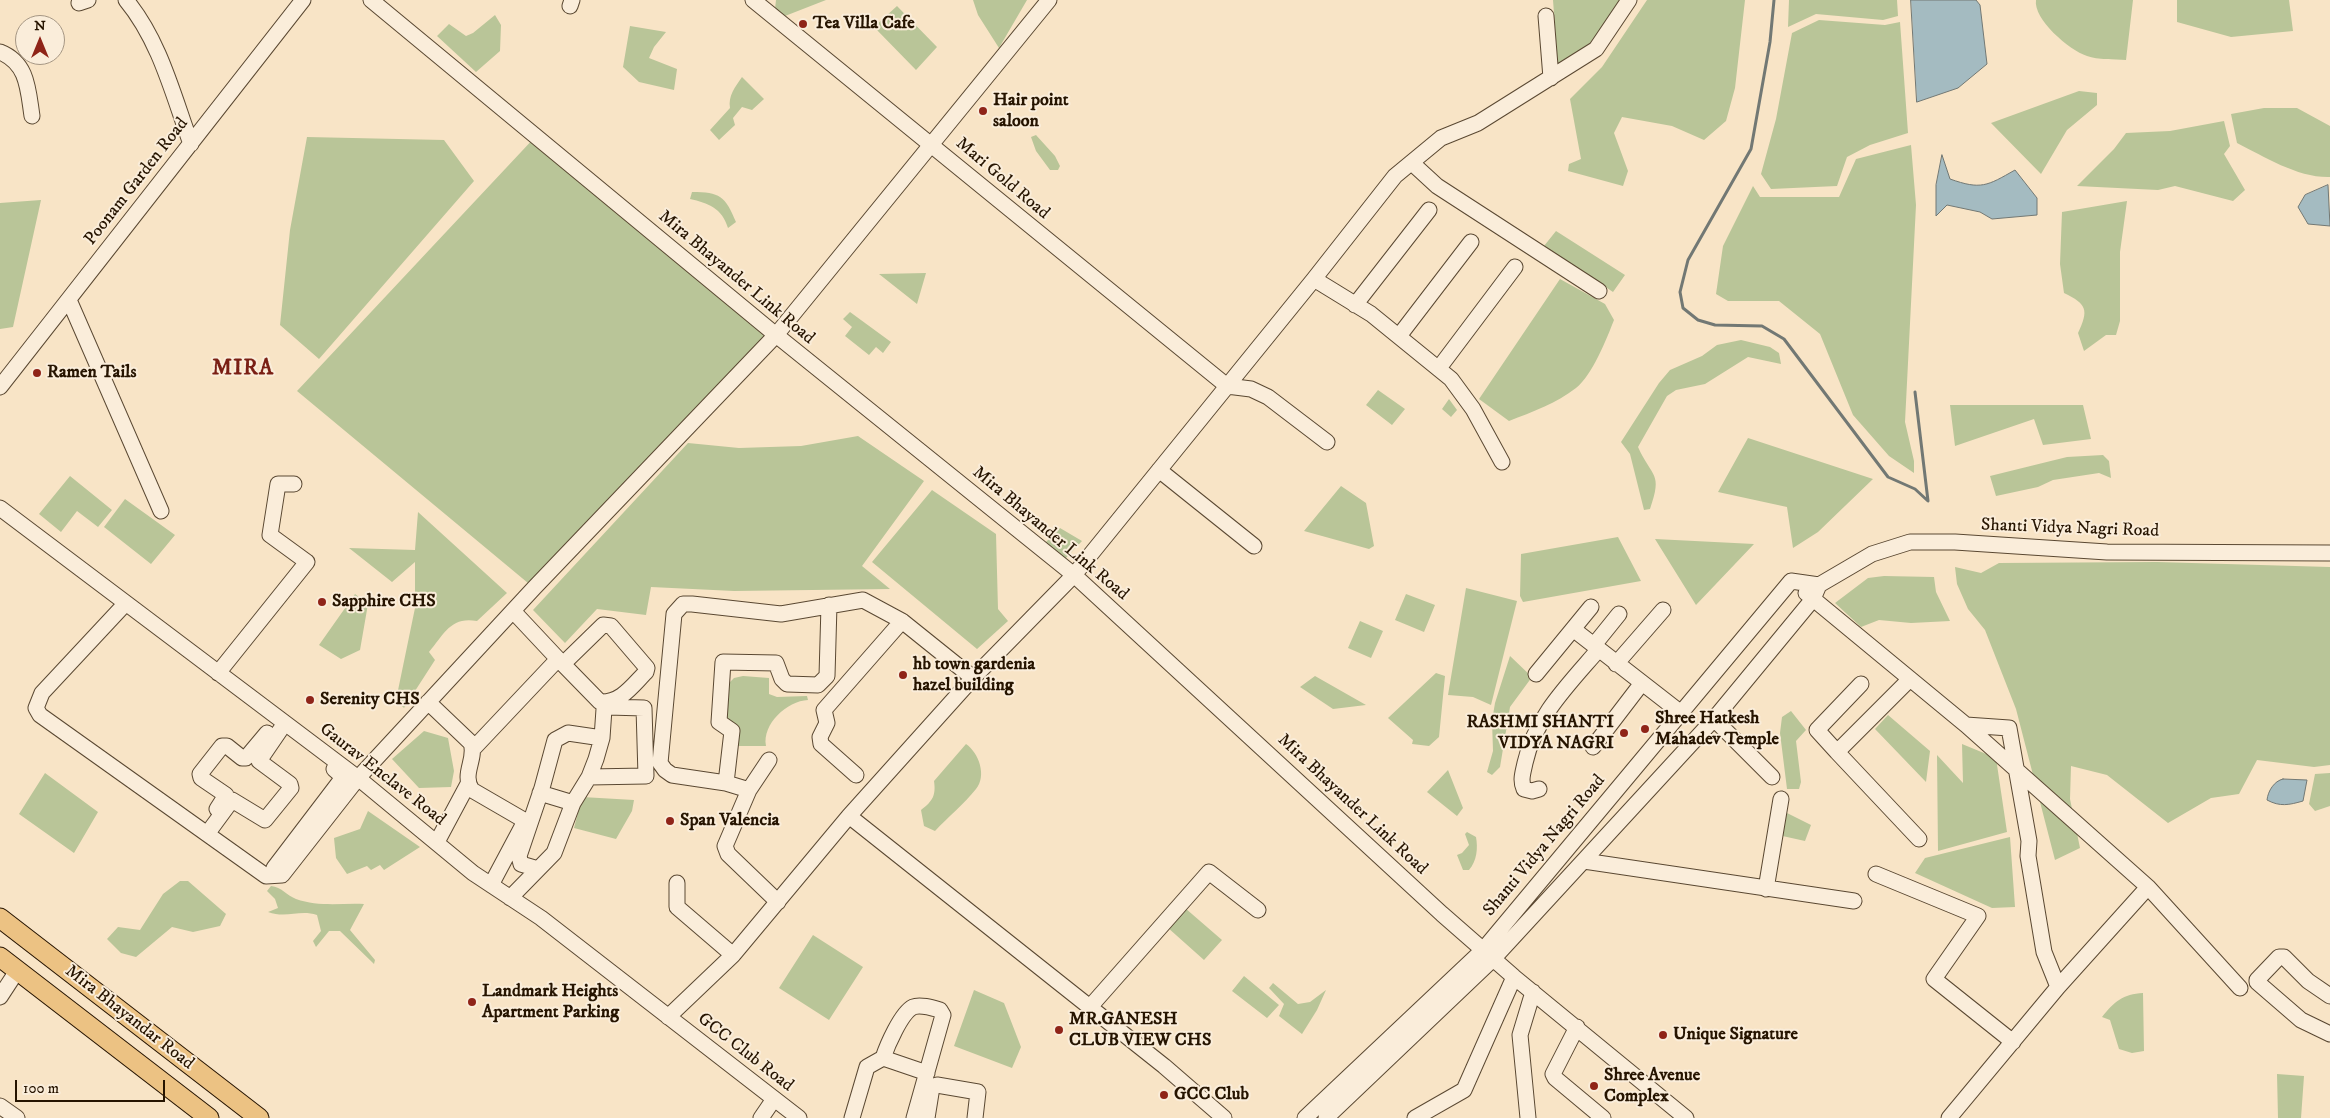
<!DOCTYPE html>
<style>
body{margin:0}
#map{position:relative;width:2330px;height:1118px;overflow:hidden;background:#f8e4c6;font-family:"IM FELL DW Pica",serif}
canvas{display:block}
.north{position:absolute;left:15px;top:15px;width:50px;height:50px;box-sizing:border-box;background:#faedda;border:1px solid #a59683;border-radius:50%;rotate:0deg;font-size:14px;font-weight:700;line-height:20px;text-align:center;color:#261400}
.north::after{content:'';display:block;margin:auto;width:18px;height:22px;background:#8f2418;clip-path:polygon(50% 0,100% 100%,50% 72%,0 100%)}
.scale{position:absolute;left:15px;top:1080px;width:150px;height:22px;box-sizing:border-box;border:2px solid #261400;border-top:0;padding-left:6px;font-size:15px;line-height:18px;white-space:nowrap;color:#261400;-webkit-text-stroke:4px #faedda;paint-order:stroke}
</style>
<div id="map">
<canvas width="2330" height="1118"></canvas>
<div class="north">N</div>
<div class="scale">100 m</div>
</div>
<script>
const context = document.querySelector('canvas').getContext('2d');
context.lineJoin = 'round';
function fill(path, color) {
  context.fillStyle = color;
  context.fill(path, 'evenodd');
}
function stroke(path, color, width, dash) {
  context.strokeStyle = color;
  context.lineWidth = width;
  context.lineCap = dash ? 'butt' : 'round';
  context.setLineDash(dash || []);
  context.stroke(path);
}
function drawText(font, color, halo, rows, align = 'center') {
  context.font = font + ' "IM FELL DW Pica",serif';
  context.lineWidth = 4;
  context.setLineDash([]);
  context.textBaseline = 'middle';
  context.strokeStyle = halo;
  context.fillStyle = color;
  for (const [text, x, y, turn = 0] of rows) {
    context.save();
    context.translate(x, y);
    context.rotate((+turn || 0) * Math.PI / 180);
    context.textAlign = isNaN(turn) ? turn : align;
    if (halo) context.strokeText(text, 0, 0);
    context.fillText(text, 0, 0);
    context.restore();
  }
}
const green = new Path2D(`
 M776,0H826L785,16L775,9Z
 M973,0H1027L999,48L978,15Z
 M1553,0H1624L1596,44L1558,67Z
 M1647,0H1745L1735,88L1726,121L1704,140L1672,126L1622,117L1614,133L1628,171L1623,186L1568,171L1569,164L1581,159L1570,99L1602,67Z
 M1789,0H1897L1898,16L1883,20L1816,14L1788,27Z
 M2036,0H2133L2126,60C2114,59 2098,60 2087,56C2069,50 2033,19 2036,0Z
 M2177,0H2289L2293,31L2231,37L2177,22Z
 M897,6L937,47L916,70L874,27Z
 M495,15L501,25L500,51L476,72L437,36L449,24L466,36L473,33Z
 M1819,20L1885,25L1900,22L1908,133L1870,145L1847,157L1837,186L1771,189L1761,174L1776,119L1792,33Z
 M630,26L666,32L654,47L649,58L677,69L674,90L639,82L623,67Z
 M742,77L764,99L752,110L742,107L733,118L735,125L719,140L710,130L730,108C728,96 735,87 742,77Z
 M2079,91L2097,93V105L2067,130L2041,174L1991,123Z
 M2264,108H2297L2330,126V177C2298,178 2265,157 2237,143L2231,114Z
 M2224,121L2230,146L2224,154L2245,190L2233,201L2175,186L2158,190L2077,186L2114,149L2126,133L2170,131Z
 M1036,135L1055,156L1060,166L1058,170H1050L1036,151L1031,137Z
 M536,136L776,335L534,588L297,391Z
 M307,137L444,140L474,181L319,359L280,325L290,230Z
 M1911,145L1916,205L1905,422L1914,461V473L1889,456L1853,415L1820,334L1779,301H1728L1716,294L1723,246L1753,186L1760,197H1839L1856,159Z
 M692,192C720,192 725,196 736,222L728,228C722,208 708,203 690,199Z
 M41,200L13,327L0,329V203Z
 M2127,201L2120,252V321L2116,335H2106L2084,351L2078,333C2089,310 2087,304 2064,293L2060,264L2062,212Z
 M1556,231L1625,275L1613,292L1544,246Z
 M926,273L917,304L879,274Z
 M1560,279L1605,304L1614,320C1607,338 1592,376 1576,388C1557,403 1532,412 1509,421L1479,399Z
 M850,312L891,342L883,353L876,347L869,355L845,336L852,327L843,319Z
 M1741,340L1770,347L1779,353L1781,364L1748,357L1705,384L1676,390L1667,396L1638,447C1652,478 1663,472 1650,509L1644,510L1630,454L1621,442L1659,383L1670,370L1702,356L1717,345Z
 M1378,390L1405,409L1392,425L1366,405Z
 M1449,399L1457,410L1451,417L1442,409Z
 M1950,405H2083L2091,439L2043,445L2034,419L1955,446Z
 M858,436L924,481L862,566L890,589L734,591L651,587L646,615L597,609L565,643L533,610L688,443L739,448L801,446Z
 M1748,438L1873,479L1818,532L1793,548L1787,507L1718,492Z
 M2103,455L2109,461L2111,478L2099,473L2053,480L2038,487L1996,496L1990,476L2067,457Z
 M70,476L112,510L98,527L77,511L61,532L39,514Z
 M1341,486L1366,503L1374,546L1369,549L1304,531Z
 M932,490L996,534L998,609L1008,621L977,649L872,562Z
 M125,499L175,535L151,564L104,527Z
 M418,512L507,593L477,621C451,616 444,634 429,652L435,660L404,708L396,700L415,608V562L392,582L349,548L415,550Z
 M1060,528L1082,541L1065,559L1044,544Z
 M1618,537L1641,581L1523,602L1520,596L1521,554Z
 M1655,539L1754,544L1696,605Z
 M2157,562L2330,567V765L2314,767L2257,760L2239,794L2211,798L2168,823L2107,775L2071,766L2070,799L2080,848L2055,860L2016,709L1985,630L1968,609L1957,584L1955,567L1981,573L1999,563Z
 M1884,576L1934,577L1936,592L1950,621L1911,623L1879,620L1861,627L1835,603L1868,578Z
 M1466,588L1517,601L1491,705L1473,697L1448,695Z
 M355,594L368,604L360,650L341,659L319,645Z
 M1406,594L1435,605L1424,632L1395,620Z
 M1360,621L1383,631L1371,658L1348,648Z
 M1510,656L1532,677L1510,707L1500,767L1492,775L1487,772L1493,751L1492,721L1495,703Z
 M1436,673L1445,676L1439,737L1429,746L1412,744L1413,740L1388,718Z
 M743,676L769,678V694L777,697L807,696L808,700C787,701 762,724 766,746H738L736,729L723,723L727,685L734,678Z
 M1315,676L1366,705L1333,709L1300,687Z
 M1791,711L1806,730L1796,741L1801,782L1799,789H1787L1780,733L1782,717Z
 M1888,715L1930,751L1926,782L1875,729Z
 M424,731L448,738L454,771L451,787L419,788L392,759Z
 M966,744C979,753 987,776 976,789C964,804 948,817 935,831L924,826L921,810C933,801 936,795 934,781Z
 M1962,744L1996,758L2007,832L1938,851L1937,755L1963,783Z
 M1448,770L1463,808L1457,816L1427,792Z
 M45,773L98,812L74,853L19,814Z
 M2330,773V806L2315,811L2309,804L2315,774Z
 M582,797L634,800L632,811L616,839L574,828Z
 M368,811L420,847L384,870L380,865L371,870L367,866L347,874L336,858L334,838L360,829Z
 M1783,811L1811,825L1805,841L1778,835Z
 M1467,832L1476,837C1478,848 1477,861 1469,870H1463L1457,855L1462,853L1469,845L1465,834Z
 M2010,837L2015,907L1992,908L1915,873L1925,858Z
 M180,881H188L226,914L220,926L193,932L172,927L136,957L121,953L107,939L118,927L140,930L163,894Z
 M271,886C282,887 286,895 296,899C318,907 341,903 364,904L350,930L375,960L374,964L340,931H329L316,947L313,941L321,931L317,915C299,909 287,919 268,912L278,908L275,899L267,891Z
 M1185,908L1222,940L1204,960L1167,927Z
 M813,935L863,967L829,1020L779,988Z
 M1244,976L1279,1005L1267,1018L1232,991Z
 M1273,983L1298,1004L1310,1002L1326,990L1317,1010L1302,1034L1279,1016L1284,1004L1269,988Z
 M974,990L1004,1003L1021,1047L1012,1068L954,1046Z
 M2143,993L2144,1051L2132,1053L2119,1049L2110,1020L2102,1017C2114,1002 2123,994 2143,993Z
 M2277,1074L2304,1076L2301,1118H2278Z`);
const water = new Path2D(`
 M1911,0H1976L1980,5L1987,64L1958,88L1917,102Z
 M1942,155L1950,179C1981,190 1987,186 2015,170L2037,198V215L1992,219L1980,212L1947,205L1936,216V185Z
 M2328,185L2330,226L2308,224L2298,207L2305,195Z
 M2283,779L2307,780L2303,801C2289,805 2280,807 2267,800C2268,791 2274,781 2283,779Z`);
const stream = new Path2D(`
 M1774,0L1770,42L1751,149L1688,260L1680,292L1683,308L1698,320L1715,325L1762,326L1784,339L1888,477L1915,489L1928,501L1915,392`);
const minor = new Path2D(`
 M126,0C160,41 173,95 191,144
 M371,0L776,335L1074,575L1442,914L1514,977L1686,1118
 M753,0L1227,386L1251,389L1268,397L1327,442
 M79,3L88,0
 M570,6L572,0
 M1546,16L1551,78
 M0,52C28,63 28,90 32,116
 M1412,163L1437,186L1599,291
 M1314,279L1371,314L1451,379L1473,409L1502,462
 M69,300L161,511
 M1355,305L1429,210
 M1399,336L1471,242
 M1439,368L1515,267
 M0,387L303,0
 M1159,470L1254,546
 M0,508L358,778L473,873L541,918L799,1118
 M1819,585L1872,554L1910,542H1955L2107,552L2330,553
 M1806,593L1966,725L2148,887L2240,988
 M126,603L42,693L36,708L40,715L266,876L282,875L358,778L534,588L776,335L1049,0
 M1573,629L1681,713
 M1594,645L1619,614
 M558,659L600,702C621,703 632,686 646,672L647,668L611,626L603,625L563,664
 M1616,664L1663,610
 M218,673L307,562L270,535L278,484H294
 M1536,674L1591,607
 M1910,679L1837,752L1919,839
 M428,702L471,743C477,759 461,774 472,790L522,819L524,823L491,885
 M1714,719L1772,777
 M1966,725L2009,728L2029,841L2028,856L2044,952L2058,987
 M1593,747L1642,683
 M473,749L558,659L513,611
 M1837,752L1817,730L1861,684
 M856,775L821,744L820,737L827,723L824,710L902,621
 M726,783L732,731L719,722L723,662L776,663L782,679L787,684L818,685L827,676L829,605
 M1539,789L1532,791L1524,789C1520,780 1523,773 1525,763C1535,717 1569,684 1599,649
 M749,790L769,760
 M540,793L573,803
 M217,809L226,795L201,778L200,774L222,746H227L242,758H246L267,733
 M849,816L1164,1066L1224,1118
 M207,834L232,800L265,820L291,788L290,784L259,761L285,723
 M437,842L468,784
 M1584,861L1854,901
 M274,868L341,780L342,776L334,769L337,764
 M538,869L521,864L519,856L542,788L555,740L568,733L602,738
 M1876,874L1978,916L1934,979L2013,1042
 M677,883V907L733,955
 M1766,889L1781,799
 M510,898L554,853L573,803L589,777L596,759L602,738L604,709L608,707L644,708L646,776L589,777
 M778,902L728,854L725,846L749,790L726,783L672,775L665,770L660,763L674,614L683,604H692L781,614L863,600L902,621L973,678
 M2330,996L2308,981L2284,957H2279L2257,980V982L2301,1020L2330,1034
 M0,997L17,971
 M1089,1008L1209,872L1258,910
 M668,1017L733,955L849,816L973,678L1074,575L1314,279L1395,176L1441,138L1478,123L1596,49L1629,0
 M1577,1027L1553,1074L1555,1078L1603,1118
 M883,1058L927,1073
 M0,1106L17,1118
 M761,1118L774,1099
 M852,1118L867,1067L883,1058C887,1046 901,1013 913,1007C920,1004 933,1008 940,1010L943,1015L914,1118
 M927,1118L932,1087L937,1085L978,1092L975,1118
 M1305,1118L1483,950L1791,581L1819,585L1813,599L1714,719L1494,958L1326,1118
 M1415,1118L1464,1090L1514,977
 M1528,1118L1520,1035L1533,992
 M1949,1118L2058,987L2148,887`);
const major = new Path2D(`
 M0,918L259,1118
 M0,957L209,1118`);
const markers = [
 [803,24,5,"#8f2418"],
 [983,111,5,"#8f2418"],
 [37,373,5,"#8f2418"],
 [322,602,5,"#8f2418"],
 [903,675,5,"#8f2418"],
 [310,700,5,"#8f2418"],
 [1645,729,5,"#8f2418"],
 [1624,733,5,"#8f2418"],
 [670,821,5,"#8f2418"],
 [472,1002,5,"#8f2418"],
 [1059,1030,5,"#8f2418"],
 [1663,1035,5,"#8f2418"],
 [1594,1086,5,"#8f2418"],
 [1164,1095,5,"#8f2418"]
];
const poiNames = [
 ["Tea Villa Cafe",813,24],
 ["Hair point",993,101],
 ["saloon",993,122],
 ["Ramen Tails",47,373],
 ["Sapphire CHS",332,602],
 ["hb town gardenia",913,665],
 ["hazel building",913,686],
 ["Serenity CHS",320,700],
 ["Shree Hatkesh",1655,719],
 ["Mahadev Temple",1655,740],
 ["RASHMI SHANTI",1614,723,"right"],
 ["VIDYA NAGRI",1614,744,"right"],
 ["Span Valencia",680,821],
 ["Landmark Heights",482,992],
 ["Apartment Parking",482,1013],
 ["MR.GANESH",1069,1020],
 ["CLUB VIEW CHS",1069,1041],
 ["Unique Signature",1673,1035],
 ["Shree Avenue",1604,1076],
 ["Complex",1604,1097],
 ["GCC Club",1174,1095]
];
const streetNames = [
 ["Mari Gold Road",1002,179,40],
 ["Poonam Garden Road",137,182,-52],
 ["Mira Bhayander Link Road",736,278,40],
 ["Shanti Vidya Nagri Road",2070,529,2],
 ["Mira Bhayander Link Road",1050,534,40],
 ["Gaurav Enclave Road",382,775,38],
 ["Mira Bhayander Link Road",1352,805,43],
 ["Shanti Vidya Nagri Road",1545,846,-50],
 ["Mira Bhayandar Road",129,1018,38],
 ["GCC Club Road",745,1053,38]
];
const districtNames = [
 ["MIRA",243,369]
];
fill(green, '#b9c598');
fill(water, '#a4bbc1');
stroke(water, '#727874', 1);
stroke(stream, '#727874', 3);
stroke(minor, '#5a4832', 17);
stroke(major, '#261400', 21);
stroke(minor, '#faedda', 15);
stroke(major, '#ecc283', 19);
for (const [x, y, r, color] of markers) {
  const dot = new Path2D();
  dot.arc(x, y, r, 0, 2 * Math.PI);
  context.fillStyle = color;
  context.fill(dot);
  stroke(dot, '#faedda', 2);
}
drawText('bold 18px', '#261400', '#faedda', poiNames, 'left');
drawText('18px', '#261400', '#faedda', streetNames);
context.letterSpacing = '1px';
drawText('bold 22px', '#7a1f14', '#faedda', districtNames);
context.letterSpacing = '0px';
</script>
